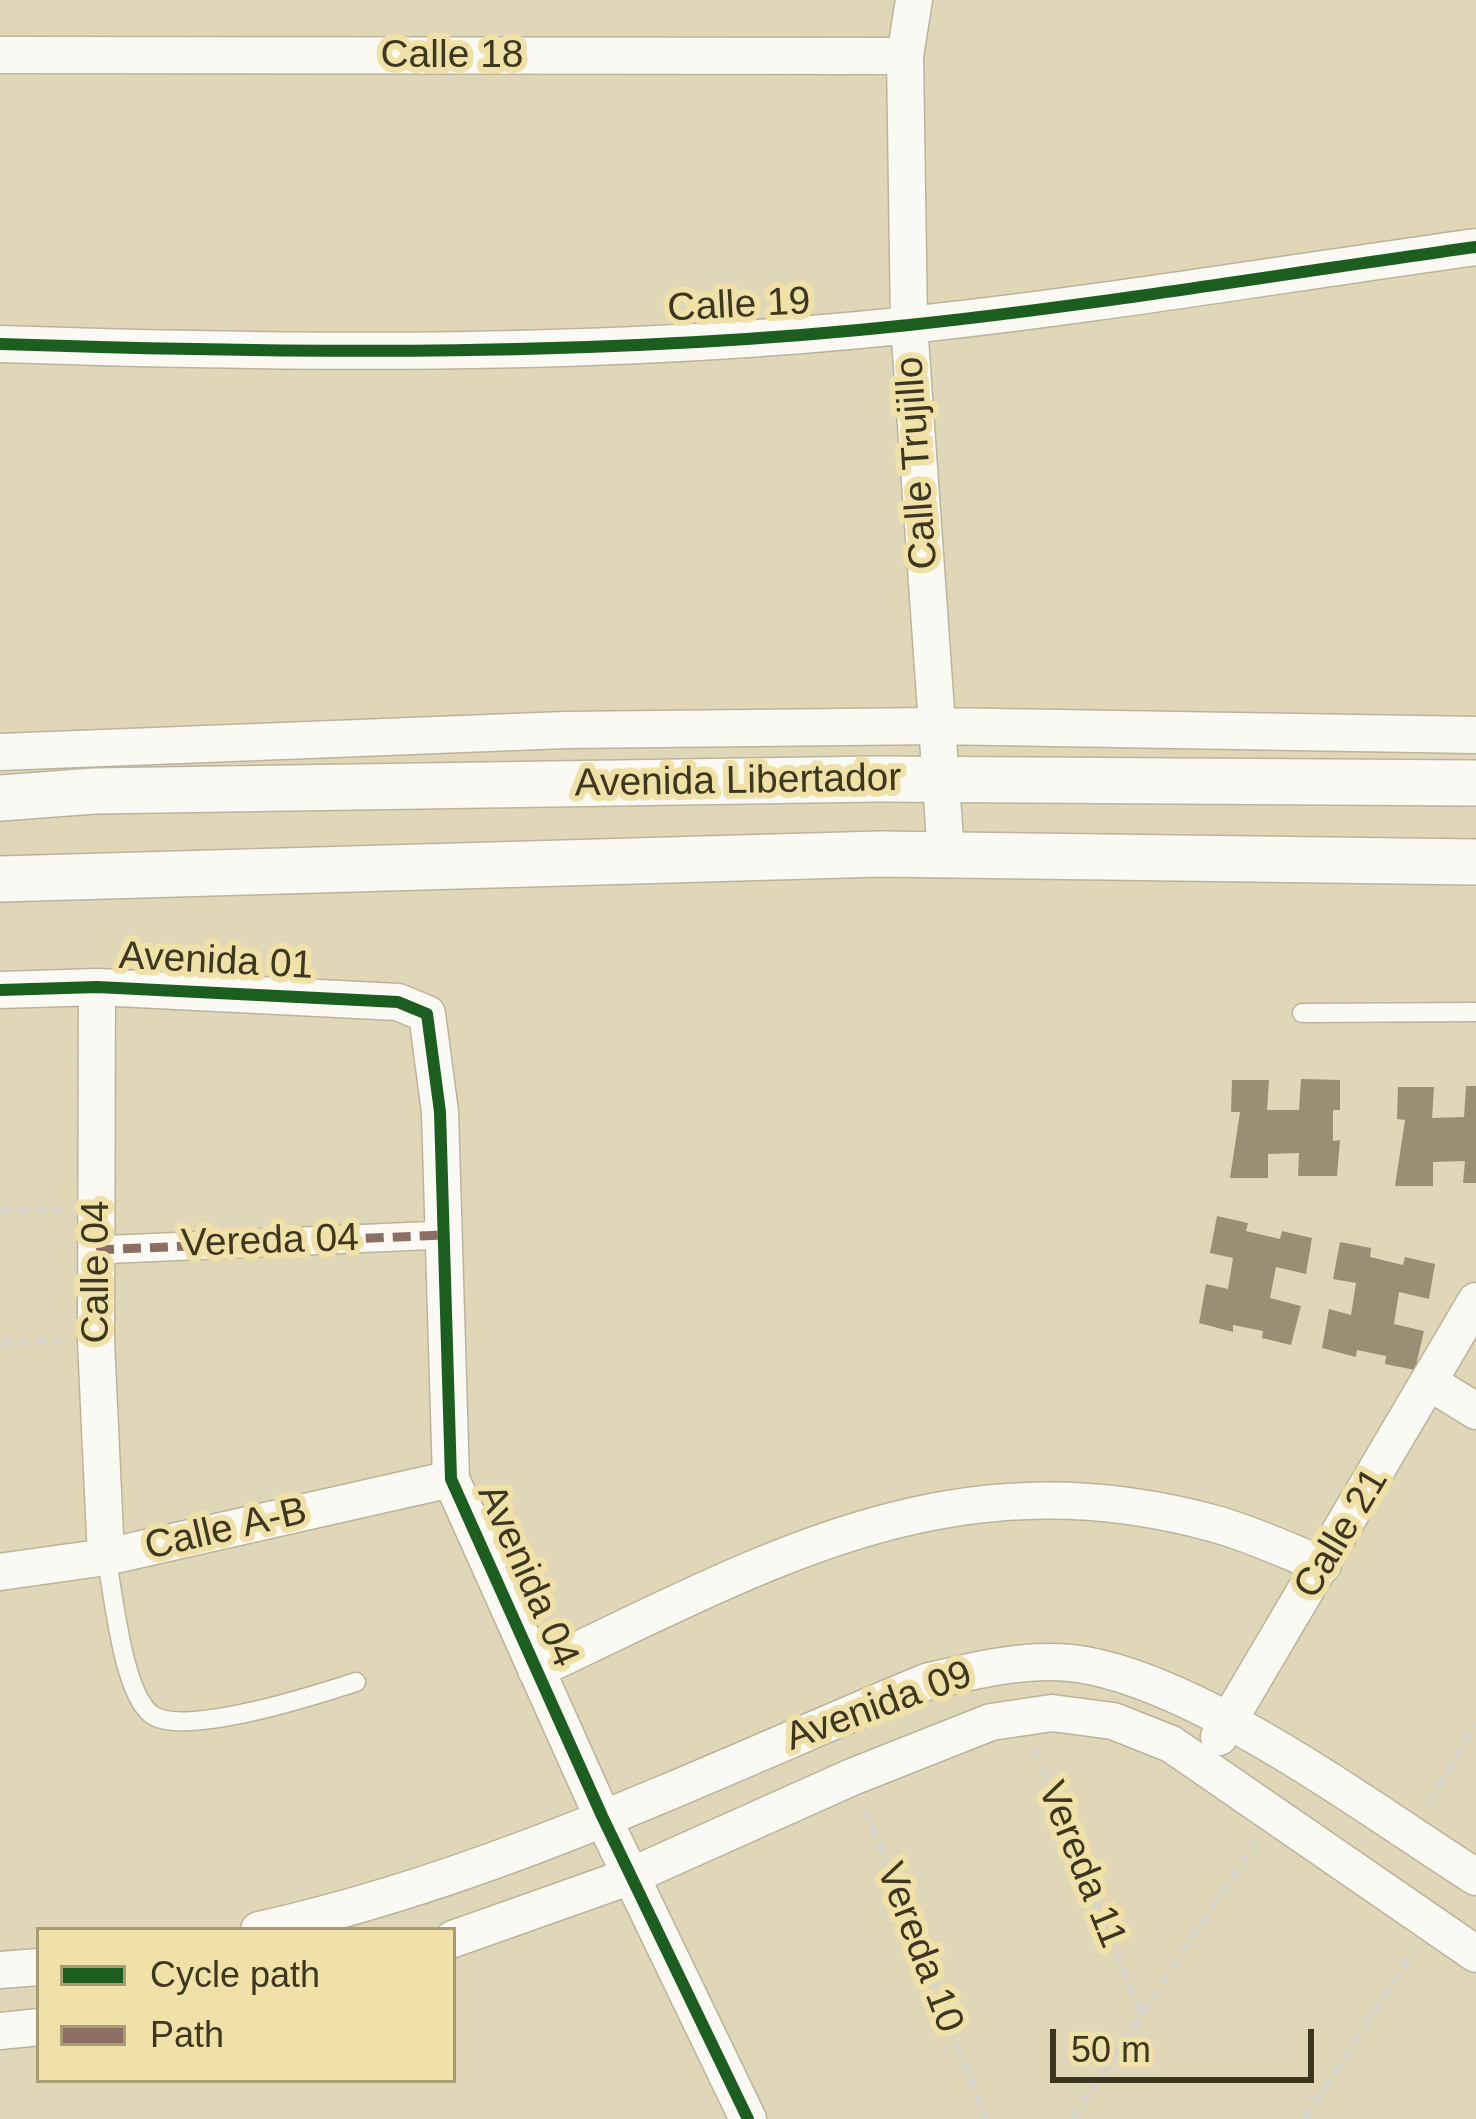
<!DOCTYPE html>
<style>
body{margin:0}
#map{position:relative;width:1476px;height:2119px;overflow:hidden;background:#e0d7b8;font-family:Helvetica,sans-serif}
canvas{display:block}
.legend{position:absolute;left:36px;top:1927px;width:420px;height:156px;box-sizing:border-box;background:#f0e1a8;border:3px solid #a89d72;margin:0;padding:15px 21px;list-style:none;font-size:36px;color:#3d3720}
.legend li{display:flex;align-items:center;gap:24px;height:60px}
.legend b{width:60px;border:3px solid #a89d72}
.scale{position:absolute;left:1050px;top:2029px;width:264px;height:54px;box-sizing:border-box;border:6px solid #3d3720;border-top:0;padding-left:15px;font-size:36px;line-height:42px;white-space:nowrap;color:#3d3720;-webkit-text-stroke:9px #f0e1a8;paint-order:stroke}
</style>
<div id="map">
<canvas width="1476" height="2119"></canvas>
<ul class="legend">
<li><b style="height:15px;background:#1b5e20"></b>Cycle path</li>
<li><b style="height:15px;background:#8d6e63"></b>Path</li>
</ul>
<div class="scale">50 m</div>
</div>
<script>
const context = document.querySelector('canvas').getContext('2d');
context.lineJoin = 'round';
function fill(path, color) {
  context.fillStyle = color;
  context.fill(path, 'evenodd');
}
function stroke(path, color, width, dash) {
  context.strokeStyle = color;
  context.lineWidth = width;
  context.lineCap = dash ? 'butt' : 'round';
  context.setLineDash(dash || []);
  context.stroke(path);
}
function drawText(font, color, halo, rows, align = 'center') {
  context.font = font + ' Helvetica,sans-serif';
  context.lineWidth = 12;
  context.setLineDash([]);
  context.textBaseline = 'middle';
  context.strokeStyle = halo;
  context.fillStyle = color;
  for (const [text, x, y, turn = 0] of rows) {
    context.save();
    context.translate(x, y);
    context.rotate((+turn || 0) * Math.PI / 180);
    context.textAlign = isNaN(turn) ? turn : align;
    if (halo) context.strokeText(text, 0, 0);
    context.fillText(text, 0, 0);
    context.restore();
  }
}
const building = new Path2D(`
 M1301,1079L1340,1080V1110H1333V1141L1340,1140L1337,1176H1298L1299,1153L1268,1154V1178H1230L1240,1112H1231L1232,1080H1269L1267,1110H1299Z
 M1466,1086H1476V1183H1463L1465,1161L1433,1162V1186H1395L1405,1120L1397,1119L1398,1087H1434L1432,1118L1464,1117Z
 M1217,1216L1248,1223L1246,1231L1280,1239L1282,1231L1312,1238L1306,1274L1276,1267L1270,1298L1301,1306L1291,1345L1262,1338L1263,1331L1233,1325V1332L1199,1323L1206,1284L1228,1289L1233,1258L1210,1253Z
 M1340,1242L1371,1248L1370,1257L1403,1265L1405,1257L1435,1264L1429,1299L1399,1292L1394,1324L1424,1331L1415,1370L1385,1364L1386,1356L1357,1350L1356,1357L1322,1348L1329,1309L1351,1315L1356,1283L1333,1279Z`);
const path = new Path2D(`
 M0,1211L62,1210
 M0,1342L62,1341
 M1035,1750L1141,2014
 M1428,1804L1476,1724
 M865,1809L986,2119
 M1072,2119L1256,1842
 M1304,2119L1414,1951`);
const service = new Path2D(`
 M1302,1013L1476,1012
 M106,1557C114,1594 122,1691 151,1714C181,1739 319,1694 356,1682`);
const pedestrian = new Path2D(`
 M96,1250L443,1235`);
const minor = new Path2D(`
 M914,0L905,56L909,325L946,854
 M0,55L905,56
 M0,344C301,354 609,357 909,325C1098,305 1287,273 1476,247
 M0,752L565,730L936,726L1476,735
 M97,987L96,1341L106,1557
 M0,990L97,987L398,1002L427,1014L440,1112L451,1479L602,1816L748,2119
 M1432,1384L1476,1411
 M0,1572L106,1557L451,1479
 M536,1670C766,1562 949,1452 1212,1523C1250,1533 1287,1551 1323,1565
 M1219,1737L1476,1301
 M259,1930C491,1879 707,1773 926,1682C972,1671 1023,1658 1071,1663C1194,1677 1370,1810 1476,1877
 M453,1939L631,1876L852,1777L991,1722L1052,1713L1113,1721L1171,1744L1476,1954
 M0,1970L39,1967
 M0,2031L39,2027`);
const tertiary = new Path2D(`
 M0,798L94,791L878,779L1476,783
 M0,879L880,854L1476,862`);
const quiet = new Path2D(`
 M96,1250L443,1235`);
const cycleway = new Path2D(`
 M0,344C301,354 609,357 909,325C1098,305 1287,273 1476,247
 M0,990L97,987L398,1002L427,1014L440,1112L451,1479L602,1816L748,2119`);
const streetNames = [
 ["Calle 18",452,56],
 ["Calle 19",739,306,-3],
 ["Calle Trujillo",918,463,-94],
 ["Avenida Libertador",738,782,-1],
 ["Avenida 01",216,962,3],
 ["Vereda 04",270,1242,-2],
 ["Calle 04",97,1272,-90],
 ["Calle A-B",226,1530,-13],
 ["Calle 21",1342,1534,-59],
 ["Avenida 04",527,1576,66],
 ["Avenida 09",879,1707,-20],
 ["Vereda 11",1081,1865,68],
 ["Vereda 10",919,1948,69]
];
fill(building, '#9a8f75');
stroke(service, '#bbb49b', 21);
stroke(pedestrian, '#bbb49b', 30);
stroke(minor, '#bbb49b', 39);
stroke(tertiary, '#bbb49b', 48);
stroke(path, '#d7d4ca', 6, [12, 6]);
stroke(service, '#faf9f4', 18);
stroke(pedestrian, '#faf9f4', 27);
stroke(minor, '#faf9f4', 36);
stroke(tertiary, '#faf9f4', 45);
stroke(quiet, '#8d6e63', 9, [18, 9]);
stroke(cycleway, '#1b5e20', 12);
drawText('39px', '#3d3720', '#f0e1a8', streetNames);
</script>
